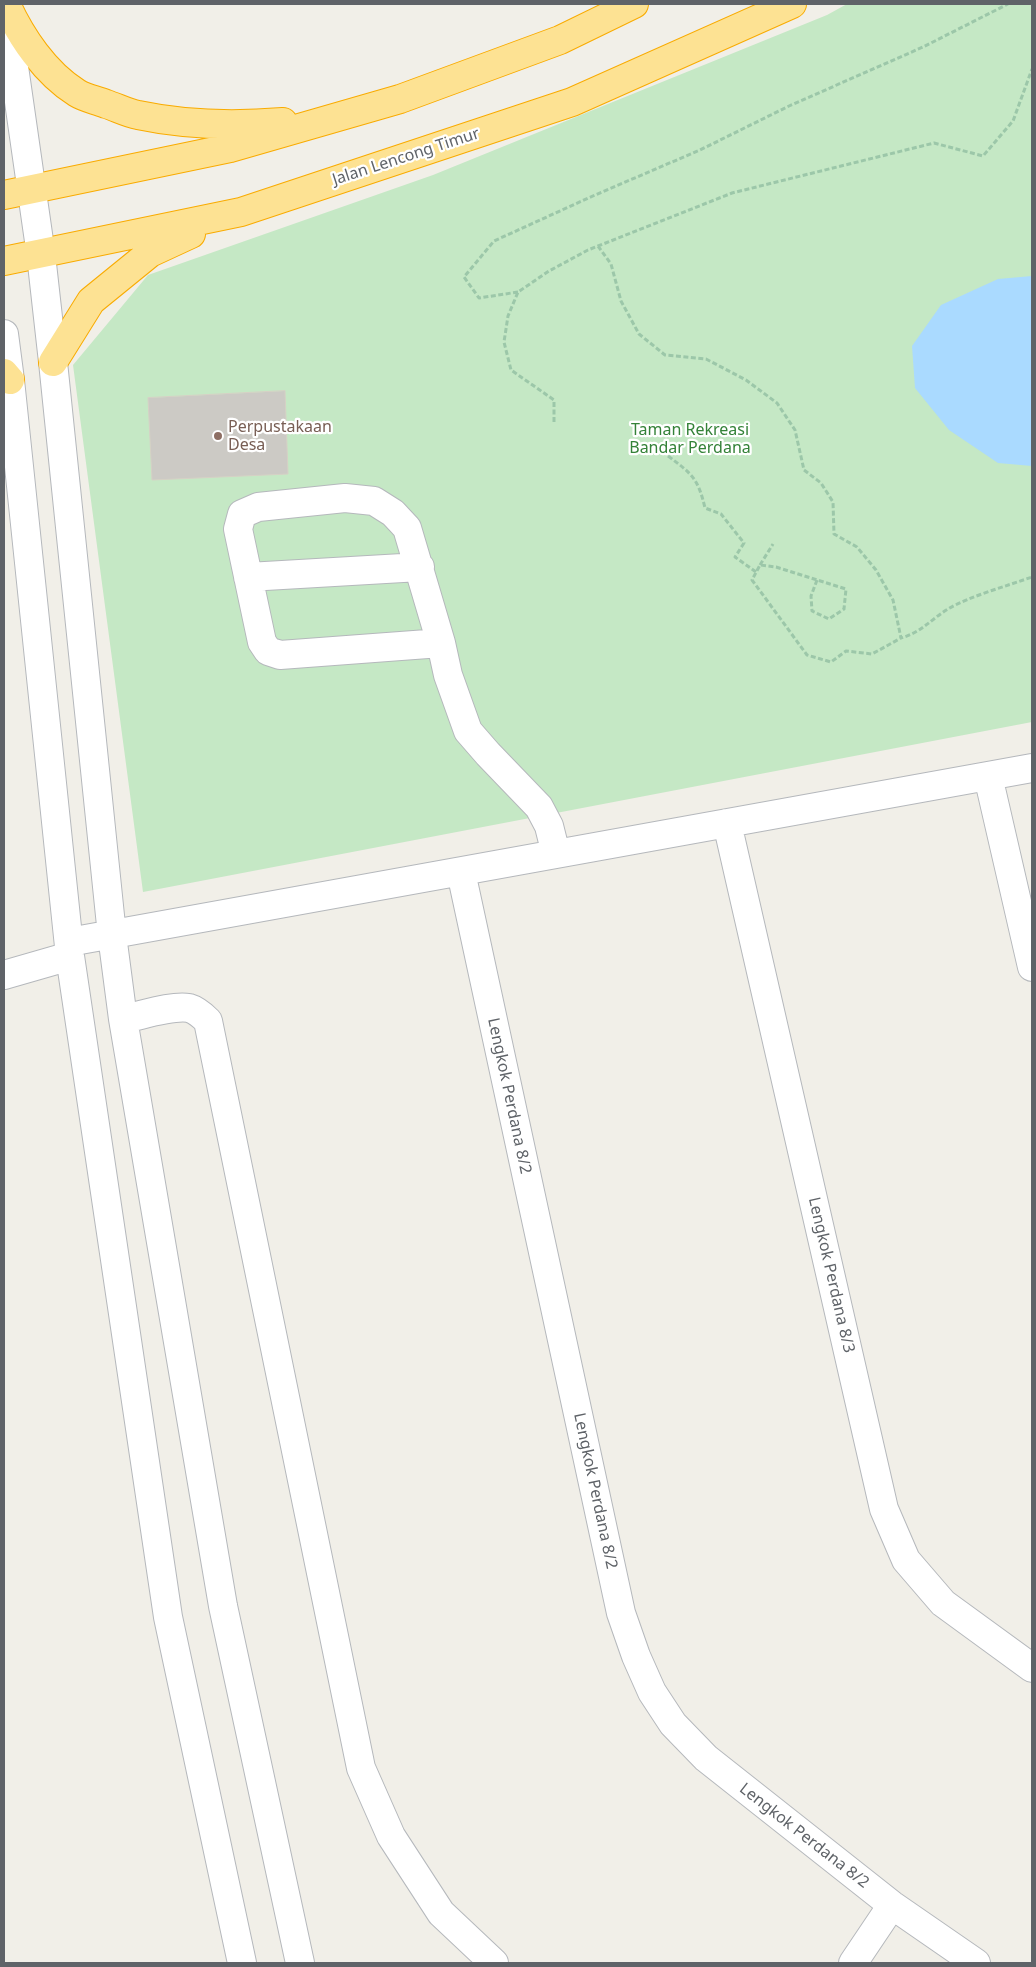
<!DOCTYPE html>
<style>
body{margin:0}
#map{position:relative;width:1036px;height:1967px;overflow:hidden;background:#f1efe8;font-family:"Noto Sans",sans-serif}
canvas{display:block}
.frame{position:absolute;inset:0;border:5px solid #5f6368;pointer-events:none}
</style>
<div id="map">
<canvas width="1036" height="1967"></canvas>
<div class="frame"></div>
</div>
<script>
const context = document.querySelector('canvas').getContext('2d');
context.lineJoin = 'round';
function fill(path, color) {
  context.fillStyle = color;
  context.fill(path, 'evenodd');
}
function stroke(path, color, width, dash) {
  context.strokeStyle = color;
  context.lineWidth = width;
  context.lineCap = dash ? 'butt' : 'round';
  context.setLineDash(dash || []);
  context.stroke(path);
}
function drawText(font, color, halo, rows, align = 'center') {
  context.font = font + ' "Noto Sans",sans-serif';
  context.lineWidth = 4.5;
  context.setLineDash([]);
  context.textBaseline = 'middle';
  context.strokeStyle = halo;
  context.fillStyle = color;
  for (const [text, x, y, turn = 0] of rows) {
    context.save();
    context.translate(x, y);
    context.rotate((+turn || 0) * Math.PI / 180);
    context.textAlign = isNaN(turn) ? turn : align;
    if (halo) context.strokeText(text, 0, 0);
    context.fillText(text, 0, 0);
    context.restore();
  }
}
const green = new Path2D(`
 M847,4H1032V722L143,892L73,365L148,275L433,175L827,15Z`);
const water = new Path2D(`
 M1032,276V466L998,463L949,430L915,388L912,346L941,305L998,279Z`);
const building = new Path2D(`
 M285,391L288,474L152,480L148,398Z`);
const path = new Path2D(`
 M598,246L611,264L621,301L639,334L665,355L706,359L746,380L777,403L795,430L804,470L821,483L833,502L834,534L857,547L876,570L893,600L901,638C922,632 930,620 948,609C970,596 1007,586 1032,577
 M518,292L479,298L464,277L494,241L595,195L700,150L789,106L923,47L1008,4
 M554,422V400L511,370L504,342L508,316L518,292L549,271L588,250L732,193L934,143L983,156L1013,121L1032,69
 M668,456C692,474 698,478 705,508L721,514L744,543L735,557L756,572
 M760,565L773,544
 M817,580L811,596L812,611L829,619L844,609L846,589L776,567L760,565L752,580L807,655L831,662L846,651L872,654L901,638`);
const minor = new Path2D(`
 M5,4L41,255L53,362L112,935L123,1019L223,1606L300,1963
 M4,334L10,380L70,956L168,1617L242,1963
 M345,498L374,501L393,513L407,528L441,643L280,655L268,651L262,642L238,529L242,514L258,507Z
 M248,577L420,567
 M441,643L448,675L468,731L488,754L539,807L549,826L556,854
 M988,776L1032,967
 M727,823L884,1509L906,1560L943,1603L1032,1668
 M461,872L621,1613L636,1656L652,1692L673,1724L706,1758L892,1905L976,1963
 M69,942L1032,768
 M4,975L70,956
 M123,1019C140,1016 171,1005 189,1008C196,1010 203,1016 208,1021L361,1768L391,1836L441,1913L494,1963
 M853,1963L892,1905`);
const highway = new Path2D(`
 M6,4C21,37 45,73 77,93C85,98 96,100 106,104C116,107 127,113 138,115C185,125 235,126 283,122
 M4,195L230,148L400,99L560,40L634,4
 M4,261L241,212L572,102L792,4
 M53,362L91,301L150,253L191,234
 M4,373L10,380`);
const markers = [
 [218,436,5,"#8d6e63"]
];
const streetNames = [
 ["Jalan Lencong Timur",406,157,-18],
 ["Lengkok Perdana 8/2",509,1096,78],
 ["Lengkok Perdana 8/3",831,1275,77],
 ["Lengkok Perdana 8/2",595,1491,78],
 ["Lengkok Perdana 8/2",804,1836,38]
];
const educationNames = [
 ["Perpustakaan",228,427],
 ["Desa",228,445]
];
const parkNames = [
 ["Taman Rekreasi",690,430],
 ["Bandar Perdana",690,448]
];
fill(green, '#c5e8c5');
fill(water, '#aadaff');
fill(building, '#cccac5');
stroke(building, '#d6d1c6', 1);
stroke(minor, '#b5b8bc', 30);
stroke(highway, '#f9ab00', 30);
stroke(path, '#9cc7a9', 3, [5, 2.5]);
stroke(minor, '#fff', 28);
stroke(highway, '#fde293', 28);
for (const [x, y, r, color] of markers) {
  const dot = new Path2D();
  dot.arc(x, y, r, 0, 2 * Math.PI);
  context.fillStyle = color;
  context.fill(dot);
  stroke(dot, '#fff', 2);
}
drawText('16px', '#5f6368', '#fff', streetNames);
drawText('16px', '#785e54', '#fff', educationNames, 'left');
drawText('16px', '#348238', '#fff', parkNames);
</script>
